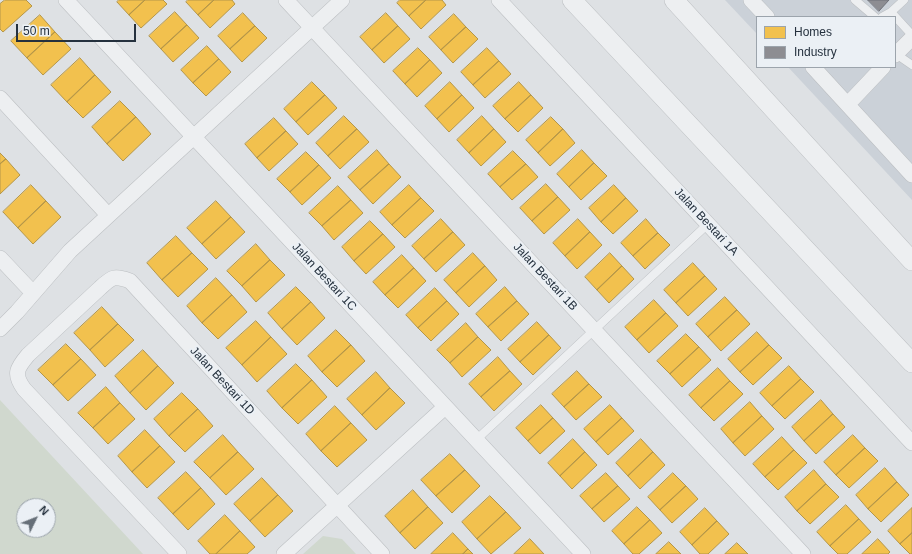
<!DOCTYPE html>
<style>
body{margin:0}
#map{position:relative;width:912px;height:554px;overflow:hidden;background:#dee1e4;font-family:Arial,sans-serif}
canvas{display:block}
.legend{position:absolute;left:756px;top:16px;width:140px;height:52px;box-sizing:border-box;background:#ebf0f5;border:1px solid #9ca4ac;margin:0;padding:5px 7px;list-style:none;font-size:12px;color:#25313e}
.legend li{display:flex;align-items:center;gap:8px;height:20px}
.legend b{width:20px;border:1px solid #9ca4ac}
.north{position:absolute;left:16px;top:498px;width:40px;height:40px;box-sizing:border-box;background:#ebf0f5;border:1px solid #9ca4ac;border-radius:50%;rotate:47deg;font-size:11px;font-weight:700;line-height:16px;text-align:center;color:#25313e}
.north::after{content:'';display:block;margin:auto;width:14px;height:18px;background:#666f78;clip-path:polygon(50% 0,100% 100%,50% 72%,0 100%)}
.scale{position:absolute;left:16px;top:24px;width:120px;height:18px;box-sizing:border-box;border:2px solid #25313e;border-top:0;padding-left:5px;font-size:12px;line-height:14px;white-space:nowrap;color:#25313e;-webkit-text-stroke:3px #ebf0f5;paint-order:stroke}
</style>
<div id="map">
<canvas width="912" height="554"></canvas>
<ul class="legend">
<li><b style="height:11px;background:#f2c14e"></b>Homes</li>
<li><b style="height:11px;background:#8d8d92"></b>Industry</li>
</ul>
<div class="north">N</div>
<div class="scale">50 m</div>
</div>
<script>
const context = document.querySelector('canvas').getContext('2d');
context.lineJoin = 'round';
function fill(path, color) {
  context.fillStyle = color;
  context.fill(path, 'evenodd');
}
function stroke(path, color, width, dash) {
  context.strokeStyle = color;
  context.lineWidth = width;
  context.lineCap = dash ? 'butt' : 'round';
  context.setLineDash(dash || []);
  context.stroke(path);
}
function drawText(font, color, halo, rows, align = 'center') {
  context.font = font + ' Arial,sans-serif';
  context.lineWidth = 4;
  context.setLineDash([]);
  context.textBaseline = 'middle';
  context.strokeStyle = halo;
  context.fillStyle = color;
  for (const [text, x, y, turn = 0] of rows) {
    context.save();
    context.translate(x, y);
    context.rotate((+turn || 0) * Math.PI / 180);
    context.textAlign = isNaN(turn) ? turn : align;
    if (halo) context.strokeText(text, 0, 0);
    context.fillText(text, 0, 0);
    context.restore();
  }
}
const built = new Path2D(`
 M725,0H912V200L788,67H895V17H757V34Z`);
const green = new Path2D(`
 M0,400L143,554H0ZM24,506H48V530H24Z
 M323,536L342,539L356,554H303Z`);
const homes = new Path2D(`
 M5,0H26L32,6L3,32L0,29V4Z
 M119,0H145L129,15L117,2Z
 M145,0H163L167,4L141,28L129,15Z
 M188,0H214L198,15L186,2Z
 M214,0H232L235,4L210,28L198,15Z
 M400,0H426L409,16L397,3Z
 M426,0H442L446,5L421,29L409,16Z
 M175,12L187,25L161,49L149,36Z
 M243,13L255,26L230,49L218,36Z
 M386,13L398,26L372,50L360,37Z
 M454,14L466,27L441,50L429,37Z
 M40,15L55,32L27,58L11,41Z
 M187,25L199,38L173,62L161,49Z
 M255,26L267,38L242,62L230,49Z
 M398,26L410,39L384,63L372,50Z
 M466,27L478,39L453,63L441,50Z
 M55,32L71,49L43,75L27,58Z
 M207,46L219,59L193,83L181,70Z
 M418,48L430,60L405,84L393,71Z
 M487,48L499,61L473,85L461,72Z
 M80,58L95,75L67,102L51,85Z
 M219,59L231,72L206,96L193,83Z
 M430,60L442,73L417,97L405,84Z
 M499,61L511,74L485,98L473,85Z
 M95,75L111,92L83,118L67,102Z
 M312,82L325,95L296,122L284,109Z
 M450,82L462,95L437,119L425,106Z
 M519,82L531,95L505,119L493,106Z
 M325,95L337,108L308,135L296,122Z
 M462,95L474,108L449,132L437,119Z
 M531,95L543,108L518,132L505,119Z
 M120,101L136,117L107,144L92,127Z
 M344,116L357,129L328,156L316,143Z
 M482,116L494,129L469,153L457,140Z
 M136,117L151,134L123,161L107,144Z
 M551,117L563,129L538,153L526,140Z
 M274,118L286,131L257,158L245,144Z
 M357,129L369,142L340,169L328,156Z
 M494,129L506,142L481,166L469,153Z
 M563,129L575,143L550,166L538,153Z
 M286,131L298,144L269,171L257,158Z
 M377,150L389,164L360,190L348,177Z
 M582,150L594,163L569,187L557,174Z
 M513,151L526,164L500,187L488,174Z
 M306,152L319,165L290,192L277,179Z
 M0,153L6,159L0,164Z
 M6,159L20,175L0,194V164Z
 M594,163L607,176L581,200L569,187Z
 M389,164L401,177L373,204L360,190Z
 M526,164L538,177L512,200L500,187Z
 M319,165L331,178L302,205L290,192Z
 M546,184L558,197L532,221L520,208Z
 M31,185L46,201L18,228L3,212Z
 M409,185L421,198L392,225L380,212Z
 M614,185L626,198L601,222L589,208Z
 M338,186L351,200L322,226L309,213Z
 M558,197L570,210L544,234L532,221Z
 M421,198L434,211L405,238L392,225Z
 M626,198L638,211L613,234L601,222Z
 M351,200L363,213L334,240L322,226Z
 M46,201L61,217L33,244L18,228Z
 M216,201L231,217L202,244L187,228Z
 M231,217L245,232L216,259L202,244Z
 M441,219L453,232L424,259L412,246Z
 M578,219L590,232L565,256L553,243Z
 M646,219L658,233L633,256L621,243Z
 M370,221L383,234L354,261L342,247Z
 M453,232L465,245L436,272L424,259Z
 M590,232L602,245L577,269L565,256Z
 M658,233L670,245L645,269L633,256Z
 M383,234L395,247L366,274L354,261Z
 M176,236L192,253L162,280L147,263Z
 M256,244L270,260L242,286L227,271Z
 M192,253L208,269L178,297L162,280Z
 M473,253L485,266L456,293L444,280Z
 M610,253L622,266L597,290L585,277Z
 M402,255L414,268L385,295L373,282Z
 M270,260L285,275L256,302L242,286Z
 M693,263L705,276L676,303L664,290Z
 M485,266L497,280L469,307L456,293Z
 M622,266L634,279L609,303L597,290Z
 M414,268L426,281L398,308L385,295Z
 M705,276L717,289L688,316L676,303Z
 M216,278L232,295L202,323L187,306Z
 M296,287L311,302L282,329L268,313Z
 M505,287L517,301L488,327L476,314Z
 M435,288L447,301L418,328L406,315Z
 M232,295L247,312L218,339L202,323Z
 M725,297L737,310L708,337L696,324Z
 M654,300L666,313L637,340L625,327Z
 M447,301L459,314L431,341L418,328Z
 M517,301L529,314L501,341L488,327Z
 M311,302L325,318L297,345L282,329Z
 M102,307L118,324L90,350L74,333Z
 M737,310L750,324L721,351L708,337Z
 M666,313L678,326L649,353L637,340Z
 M256,321L271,337L242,365L226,348Z
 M537,322L549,335L520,362L508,349Z
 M466,323L478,337L450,363L437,350Z
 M118,324L134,340L105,367L90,350Z
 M336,330L351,345L322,372L308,356Z
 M757,332L769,345L740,372L728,359Z
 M686,334L699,347L670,374L657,361Z
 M549,335L561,348L533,375L520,362Z
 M271,337L287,354L257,382L242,365Z
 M478,337L491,350L462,377L450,363Z
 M66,344L81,359L53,385L38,370Z
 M351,345L365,361L337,387L322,372Z
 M769,345L782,358L753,385L740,372Z
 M699,347L711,360L682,387L670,374Z
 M143,350L158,366L130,393L115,376Z
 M498,357L510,371L481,397L469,384Z
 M81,359L96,375L68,401L53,385Z
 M296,364L312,380L282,408L267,391Z
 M158,366L174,383L146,410L130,393Z
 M789,366L801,379L772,406L760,393Z
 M718,368L730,381L701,408L689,395Z
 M510,371L522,384L494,411L481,397Z
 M577,371L589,384L564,407L552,394Z
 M376,372L390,388L362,415L347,399Z
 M801,379L814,392L785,419L772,406Z
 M312,380L327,397L298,424L282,408Z
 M730,381L743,394L714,421L701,408Z
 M589,384L602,397L576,420L564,407Z
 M106,387L120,403L93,428L78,413Z
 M390,388L405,403L376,430L362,415Z
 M182,393L198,409L169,436L154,419Z
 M821,400L833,414L804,441L792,427Z
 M750,402L762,416L733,443L721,429Z
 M120,403L135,419L108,444L93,428Z
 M541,405L553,418L528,441L516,428Z
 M610,405L622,418L596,442L584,429Z
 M335,406L351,423L321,451L306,434Z
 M198,409L213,426L185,452L169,436Z
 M833,414L845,427L816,454L804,441Z
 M762,416L774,429L745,456L733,443Z
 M553,418L565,431L540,454L528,441Z
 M622,418L634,431L608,455L596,442Z
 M351,423L367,440L337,467L321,451Z
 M145,430L160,446L132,472L118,456Z
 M223,435L238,452L210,478L194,462Z
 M853,435L865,448L836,475L824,462Z
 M782,437L794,450L765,477L753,464Z
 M573,439L585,452L560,476L548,463Z
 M641,439L653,452L628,476L616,463Z
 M160,446L175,462L147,488L132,472Z
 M865,448L878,461L849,488L836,475Z
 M794,450L807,463L778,490L765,477Z
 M238,452L254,469L226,495L210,478Z
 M585,452L597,465L572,489L560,476Z
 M653,452L665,465L640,489L628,476Z
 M450,454L465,470L436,496L421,480Z
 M885,468L897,482L868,509L856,495Z
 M465,470L480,486L452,513L436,496Z
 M814,470L826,484L797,511L785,497Z
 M186,472L201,488L173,514L158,498Z
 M606,473L618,486L592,509L580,496Z
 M673,473L686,486L660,510L648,497Z
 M262,478L278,495L250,521L234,504Z
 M897,482L909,495L881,522L868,509Z
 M826,484L839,497L810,524L797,511Z
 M618,486L630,499L604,522L592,509Z
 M686,486L698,499L672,523L660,510Z
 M201,488L215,504L188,530L173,514Z
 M413,490L428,507L400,533L385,516Z
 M278,495L293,511L265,537L250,521Z
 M490,496L506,512L477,539L462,522Z
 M846,505L859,519L830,546L817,532Z
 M428,507L443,523L415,549L400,533Z
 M637,507L650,520L624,544L612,531Z
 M705,508L717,521L692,545L680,532Z
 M912,508V533L900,544L888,531Z
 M506,512L521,528L491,554L477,539Z
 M225,515L240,531L216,554H210L198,541Z
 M859,519L871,532L847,554H838L830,546Z
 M650,520L662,533L639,554H633L624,544Z
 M717,521L729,534L708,554H700L692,545Z
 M240,531L255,547L247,554H216Z
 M453,533L468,549L463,554H431Z
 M912,533V554H910L900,544Z
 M530,539L544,554H514Z
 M878,539L890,552L888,554H862Z
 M669,542L681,554H656Z
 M737,543L748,554H725Z
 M468,549L473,554H463Z`);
const industry = new Path2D(`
 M868,0H889L879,11Z`);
const service = new Path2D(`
 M855,0L875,17
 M891,12L904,0
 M882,17L891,12L912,35
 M896,54L912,65
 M476,440L708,224`);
const minor = new Path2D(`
 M66,0L583,554
 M286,0L803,554
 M499,0L912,443
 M751,0L767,17
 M895,55L912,38
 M813,67L912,175
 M0,98L108,215
 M848,104L883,67
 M0,258L33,293
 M0,329L17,312L70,251L342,0
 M179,554L24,389C13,374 17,368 28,355L100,288C112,277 114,275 130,281L382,554
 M284,554L445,407`);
const tertiary = new Path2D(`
 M572,0L912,363
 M674,0L912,261`);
const streetNames = [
 ["Jalan Bestari 1A",706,222,47],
 ["Jalan Bestari 1C",324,277,47],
 ["Jalan Bestari 1B",545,277,47],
 ["Jalan Bestari 1D",222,381,47]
];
fill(built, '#cbd1d8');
fill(green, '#d0d8ce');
fill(homes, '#f2c14e');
stroke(homes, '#b49649', 1);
fill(industry, '#8d8d92');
stroke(industry, '#6e7179', 1);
stroke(service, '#bcbfc2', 9);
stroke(minor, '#bcbfc2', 16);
stroke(tertiary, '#bcbfc2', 20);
stroke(service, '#edeff1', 8);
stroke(minor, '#edeff1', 15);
stroke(tertiary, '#edeff1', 19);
drawText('12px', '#25313e', '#ebf0f5', streetNames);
</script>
